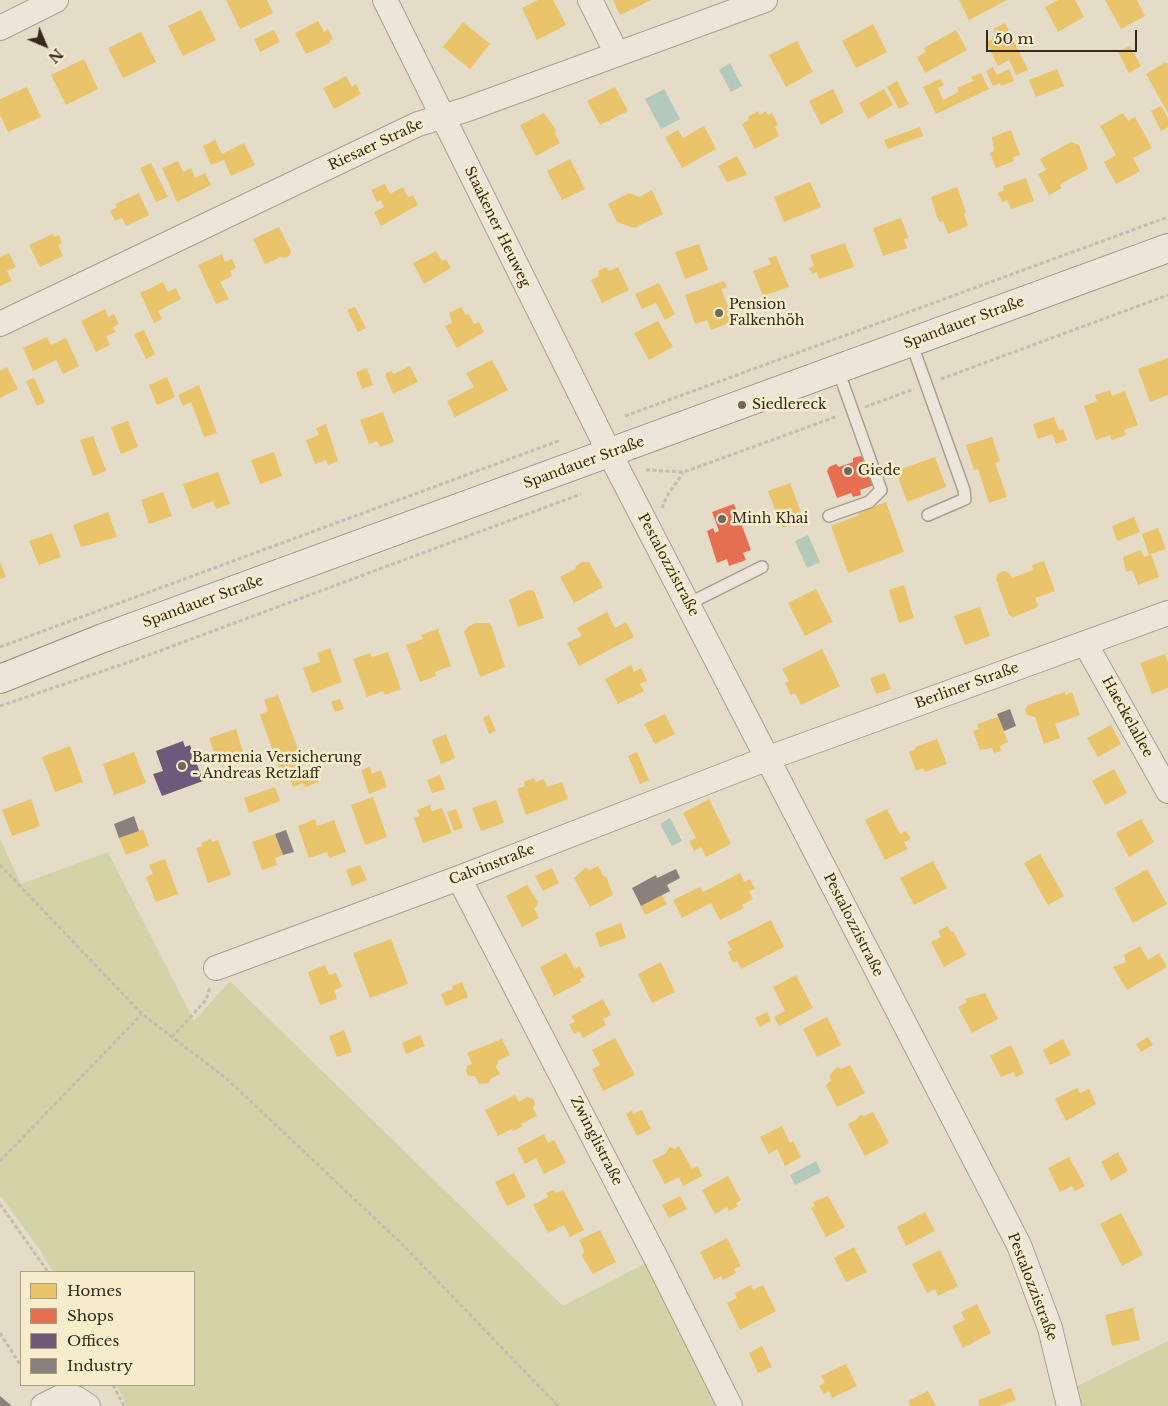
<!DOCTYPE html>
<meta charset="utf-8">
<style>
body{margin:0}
#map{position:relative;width:1168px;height:1406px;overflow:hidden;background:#e4dcc7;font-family:"Libre Baskerville",serif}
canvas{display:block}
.legend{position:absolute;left:20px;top:1271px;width:175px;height:115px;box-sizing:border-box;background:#f7eccb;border:1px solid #aa9e84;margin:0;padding:6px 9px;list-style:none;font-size:15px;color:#36281a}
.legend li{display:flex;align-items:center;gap:10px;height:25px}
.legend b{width:25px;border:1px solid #aa9e84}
.north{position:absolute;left:20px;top:20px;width:50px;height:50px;-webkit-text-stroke:4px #f7eccb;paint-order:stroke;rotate:135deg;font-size:14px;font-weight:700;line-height:20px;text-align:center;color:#36281a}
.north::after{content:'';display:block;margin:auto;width:18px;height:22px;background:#36281a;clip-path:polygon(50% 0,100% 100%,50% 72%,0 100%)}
.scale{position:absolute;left:986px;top:30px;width:151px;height:22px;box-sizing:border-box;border:2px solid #36281a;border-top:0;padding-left:6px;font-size:15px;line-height:18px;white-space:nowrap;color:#36281a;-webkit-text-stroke:4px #f7eccb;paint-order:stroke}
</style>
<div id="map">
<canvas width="1168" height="1406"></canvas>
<ul class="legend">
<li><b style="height:14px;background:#e9c46a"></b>Homes</li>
<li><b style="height:14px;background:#e76f51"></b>Shops</li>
<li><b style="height:14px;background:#6d597a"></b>Offices</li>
<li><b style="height:14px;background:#8a817c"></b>Industry</li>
</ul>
<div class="north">N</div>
<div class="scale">50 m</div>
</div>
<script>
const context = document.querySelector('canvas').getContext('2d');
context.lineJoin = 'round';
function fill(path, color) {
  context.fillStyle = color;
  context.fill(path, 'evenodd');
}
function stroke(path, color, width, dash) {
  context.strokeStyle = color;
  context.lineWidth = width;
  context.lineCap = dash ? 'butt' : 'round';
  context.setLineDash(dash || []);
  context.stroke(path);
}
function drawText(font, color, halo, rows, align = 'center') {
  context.font = font + ' "Libre Baskerville",serif';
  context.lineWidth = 5;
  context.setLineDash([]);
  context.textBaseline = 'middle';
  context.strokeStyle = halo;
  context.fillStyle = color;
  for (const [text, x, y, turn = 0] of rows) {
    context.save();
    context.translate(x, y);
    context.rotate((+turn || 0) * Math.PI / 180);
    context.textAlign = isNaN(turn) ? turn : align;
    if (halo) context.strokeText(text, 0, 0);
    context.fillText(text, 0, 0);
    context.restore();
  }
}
const green = new Path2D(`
 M0,839L21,884L108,852L194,1021L230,981L563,1306L656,1258L730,1406H127L117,1385H194V1272H53L40,1250L0,1195Z
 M1168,1341V1406H1069L1065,1392Z`);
const water = new Path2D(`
 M730,63L742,86L731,92L719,70Z
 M664,89L680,119L661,129L645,99Z
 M808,535L820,562L807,568L795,541Z
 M670,818L682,841L672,846L660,824Z
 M816,1161L821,1172L795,1185L790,1175Z`);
const homes = new Path2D(`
 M226,0H267L273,13L240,29Z
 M538,0H553L566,25L537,40L522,8Z
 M613,0H651L620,15Z
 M959,0H1007L969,20Z
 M1058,0H1075L1084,17L1058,32L1045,7Z
 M1105,0H1137L1145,16L1121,29Z
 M201,10L216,40L183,56L168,26Z
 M318,21L324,32L328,29L333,39L329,41L330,43L306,54L295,33Z
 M463,22L490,44L470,69L443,47Z
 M1005,23L1028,70L1016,75L1009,60L998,66L986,42L997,37L993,29Z
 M873,24L887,52L856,68L842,41Z
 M274,30L280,42L260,52L254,39Z
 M956,30L967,50L925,73L917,57L926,52L924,48Z
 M141,32L156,62L123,78L108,48Z
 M797,41L813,72L786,87L769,55Z
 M1130,46L1141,66L1129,73L1118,52Z
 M84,59L98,89L66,105L51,75Z
 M1164,63H1168V113L1146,74Z
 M993,67L997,75L1009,69L1014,81L1001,86L1000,83L993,86L986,71Z
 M1057,69L1064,86L1036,97L1029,80Z
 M981,73L989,89L936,114L923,87L940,79L944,85L938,88L943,100L959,92L957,88L973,81L971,77Z
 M346,76L352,87L356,84L361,94L334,109L323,88Z
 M897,81L909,104L899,109L887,87Z
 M27,87L41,117L8,132L0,115V99Z
 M615,87L628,111L600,125L587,101Z
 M833,89L844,112L821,125L809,101Z
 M884,89L893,105L868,119L859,103Z
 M1161,106L1168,118V127L1161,131L1151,111Z
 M758,111L760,115L766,111L768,115L772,113L778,125L775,127L779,136L755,149L742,124L749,120L748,117Z
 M544,113L556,130L555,134L560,143L536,156L520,125Z
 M1123,113L1128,121L1135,117L1152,148L1133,158L1140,171L1116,184L1104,162L1116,155L1100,126Z
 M704,126L716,149L682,168L665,137L678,130L683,138Z
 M920,127L923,136L888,149L884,140Z
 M1011,130L1020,155L1013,157L1014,161L996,168L990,153L994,151L992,137Z
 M215,140L222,154L244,143L255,165L231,176L224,160L211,165L203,146Z
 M1071,142L1079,145L1088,169L1066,181L1060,185L1062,188L1049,195L1038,174L1046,170L1040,159Z
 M737,156L747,175L727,182L718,166Z
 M570,159L585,189L562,200L547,171Z
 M178,161L183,172L191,168L195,178L205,173L211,185L177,202L162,168Z
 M151,163L168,197L156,202L140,168Z
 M1026,178L1034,201L1011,209L1007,200L1002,202L998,193L1004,190L1003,186Z
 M810,182L821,207L784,222L774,197Z
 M385,184L390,194L403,187L408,197L413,195L418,205L381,226L374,212L384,207L381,200L377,202L371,190Z
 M957,187L966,212L964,214L968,226L948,234L943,221L940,222L937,217L931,197Z
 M652,190L663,214L634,228L617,222L608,204L629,193L639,197Z
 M139,193L149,215L126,226L122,218L115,221L110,211L117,207L115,204Z
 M901,218L909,238L904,239L907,248L883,256L873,228Z
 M279,227L291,251L289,256L285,258L281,257L265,264L253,239Z
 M53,234L54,237L59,235L62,243L58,245L63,256L40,267L29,245Z
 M845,243L854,267L819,279L817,272L812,274L809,268L814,266L810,255Z
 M699,244L708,270L685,279L675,252Z
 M436,251L442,261L446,259L451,268L424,284L413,263Z
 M9,253L16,267L7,271L12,281L0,286V257Z
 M222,254L225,262L232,259L236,268L230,271L232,276L220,282L229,299L216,304L198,265Z
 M776,256L789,287L763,296L753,271L771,264L768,258Z
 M606,267L609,271L618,267L629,290L602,303L591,280L599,276L598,271Z
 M724,281L727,287L721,289L734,321L711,330L707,320L695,324L685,295Z
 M163,282L168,292L176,288L181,299L158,311L162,319L154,323L140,293Z
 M659,283L675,314L665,320L656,303L642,309L635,294Z
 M355,307L366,328L358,332L347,310Z
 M461,307L466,315L469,314L474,324L479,322L484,332L457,348L445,326L452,323L449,313Z
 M105,309L108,317L114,314L119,324L113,327L116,332L106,336L110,345L96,352L81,321Z
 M658,321L673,347L649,360L634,333Z
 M144,330L155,354L146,359L134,334Z
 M47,337L51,345L66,338L79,366L63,374L56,360L33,371L23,348Z
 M1168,358V395L1150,402L1138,369Z
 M492,360L508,390L455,417L447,401L474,387L466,373Z
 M410,366L418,382L393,394L386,377V373L391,371L394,374Z
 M7,367L18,389L0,398V371Z
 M367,368L373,385L362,389L356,372Z
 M167,377L175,397L157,405L149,385Z
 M34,378L45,402L37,406L26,381Z
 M199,385L217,433L204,437L191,402L183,406L178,395Z
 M1110,390L1112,396L1125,391L1138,425L1124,430L1126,435L1112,440L1110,435L1096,440L1084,406L1097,401L1095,395Z
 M383,412L394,442L380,447L377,441L369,444L360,420Z
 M1054,417L1059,430L1063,429L1067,440L1056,444L1052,434L1038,439L1033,424Z
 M128,421L138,447L121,454L111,427Z
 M326,424L338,461L328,465L326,460L315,464L306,440L319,435L316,428Z
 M93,436L106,471L93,476L80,440Z
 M992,437L1000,461L995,463L1007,497L989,503L978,469L974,470L966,445Z
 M274,452L282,476L260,484L251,460Z
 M935,457L946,487L907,502L896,471Z
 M218,472L230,504L216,509L213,501L192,509L183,484Z
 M790,483L804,520L782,528L768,491Z
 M163,492L172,516L149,524L141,500Z
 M886,502L904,552L848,573L831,526L859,515L858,512Z
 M108,512L117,537L81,547L73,525Z
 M1134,517L1140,532L1117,541L1112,526Z
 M1158,528L1166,549L1151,554L1159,577L1138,585L1132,570L1126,572L1123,557L1141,550L1144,557L1149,555L1142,534Z
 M52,533L61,557L39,565L29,541Z
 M1044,561L1055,591L1035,598L1038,605L1036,608L1013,617L1009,615L996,579L998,573L1005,571L1010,574L1012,578L1033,570L1032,565Z
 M0,562L6,577L0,579Z
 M582,562H589L603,587L574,603L560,577L575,569L576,566Z
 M904,585L914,618L899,623L889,590Z
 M816,589L833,622L805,636L788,603Z
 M529,590L534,591L544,618L518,627L509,600Z
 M980,607L990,636L965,645L954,616Z
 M607,612L615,628L626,622L634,637L579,666L567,643L582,636L577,628Z
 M476,623H489L492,627L505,667L480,677L464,632L469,626Z
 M438,629L451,666L435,672L436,676L420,682L406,645L423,639L421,635Z
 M330,648L342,682L312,693L303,668L320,662L317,653Z
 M822,649L840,686L801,705L795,693L791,695L785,683L789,681L782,669Z
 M388,652L401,689L385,695L383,691L367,697L353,659L370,653L372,657Z
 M1165,654L1168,663V688L1152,694L1140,663Z
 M631,665L634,672L641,668L647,681L640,684L644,691L618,704L605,679Z
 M885,673L891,689L876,694L870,678Z
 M1065,692V695L1072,692L1080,715L1055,724L1060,738L1044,744L1035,717L1027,715L1025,710L1028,705Z
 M278,695L304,765L281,773L260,715L268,711L264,700Z
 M340,699L344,709L335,712L331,702Z
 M665,714L675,734L655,744L644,724Z
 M489,715L496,731L489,734L483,718Z
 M998,717L1008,742L1000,746L1001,751L994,753L992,748L980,750L973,731L979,729L977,724Z
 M1111,725L1121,744L1098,757L1087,738Z
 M236,729L244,755L218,764L209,738Z
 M446,734L455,758L441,764L432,740Z
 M937,739L947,764L925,772L923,768L916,771L909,752L916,749L915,747Z
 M70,746L83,782L55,792L42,757Z
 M134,752L146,783L114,795L103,764Z
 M637,752L649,780L640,784L628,756Z
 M313,767L319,782L305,787L303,783L293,787L289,777Z
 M370,767L372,774L381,770L387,787L369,794L361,770Z
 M1114,769L1127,793L1105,805L1092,781Z
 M440,775L445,789L432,793L427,780Z
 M534,778L536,782L544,779L547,787L562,782L568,799L526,815L517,789L525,786L524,782Z
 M275,787L280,801L249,813L244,798Z
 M373,797L387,837L365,845L351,805Z
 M31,799L40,826L12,836L2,810Z
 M709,799L731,844L706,857L701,847L694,851L689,841L696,838L683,813Z
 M496,800L504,823L481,831L472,808Z
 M430,805L432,811L442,808L452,833L423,843L414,818L420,816L417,810Z
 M456,809L463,828L454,831L447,812Z
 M887,809L900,834L906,831L911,839L904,842L908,849L885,860L865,820Z
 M315,819L317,826L334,820L346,852L329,858L327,852L309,858L298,826Z
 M1141,819L1154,842L1129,857L1116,833Z
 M143,829L149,846L126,855L119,838Z
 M275,834L283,855L275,858L277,865L262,870L252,842Z
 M211,839L212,842L218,840L231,875L208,883L196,848L202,846L201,843Z
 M1040,854L1064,896L1048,905L1024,863Z
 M165,859L178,894L156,902L146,877L153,874L149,865Z
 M933,861L947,888L914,905L900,878Z
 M360,865L367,880L352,886L346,870Z
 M598,866L604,877L606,876L613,895L590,907L574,878L585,868L590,870Z
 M552,868L559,883L543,891L535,876Z
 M1147,869L1167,904L1133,923L1114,888Z
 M740,873L744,882L750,879L755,889L749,891L753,899L742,905L744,908L720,920L711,903L682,918L673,900L700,887L703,892Z
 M527,885L538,902L537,906L534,908L539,918L522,927L506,896Z
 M662,895L667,904L645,915L641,906Z
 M771,920L784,947L741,969L737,961L733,963L728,952L732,950L727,942Z
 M621,923L626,938L600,947L595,933Z
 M948,926L951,932L953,931L966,955L944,967L931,942L941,937L938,931Z
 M391,939L408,984L370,998L353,953Z
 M1140,946L1148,960L1159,953L1167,967L1127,990L1113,967L1126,962L1124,955Z
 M566,953L575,969L579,966L585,977L580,979L581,982L554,996L540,967Z
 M661,962L675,992L652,1003L638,974Z
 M325,965L329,975L336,973L342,987L334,990L337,999L320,1005L308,972Z
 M796,975L813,1008L779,1026L774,1017L785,1011L773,987Z
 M462,982L468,997L446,1006L441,994L453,989L452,986Z
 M985,993L998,1019L972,1033L958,1007L967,1002L965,999Z
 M603,999L611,1015L603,1019L606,1025L583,1038L579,1031L574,1034L569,1024L575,1022L571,1016Z
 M767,1012L771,1021L760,1027L755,1018Z
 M827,1017L841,1045L817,1057L803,1029Z
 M344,1030L352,1052L337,1057L329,1036Z
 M420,1035L425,1046L406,1054L402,1043Z
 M1148,1037L1153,1045L1141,1052L1136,1044Z
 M615,1038L635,1075L603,1091L592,1069L600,1065L592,1050Z
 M502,1039L510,1055L498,1061L496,1067L500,1074L490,1079L489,1083L479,1084L475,1076H468L466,1071L467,1066L472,1064L467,1053Z
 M1063,1039L1071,1055L1050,1065L1043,1050Z
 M1011,1045L1024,1073L1016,1077L1013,1072L1001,1077L990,1056Z
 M850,1065L865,1093L837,1107L826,1086L831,1080L829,1076L837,1067L841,1069Z
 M1077,1088L1080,1093L1089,1089L1096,1104L1066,1121L1055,1099Z
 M515,1095L519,1102L527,1097L533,1099L535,1103L533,1108L537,1116L521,1124L523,1126L513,1131L512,1129L498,1136L485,1110Z
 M642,1110L651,1129L637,1136L626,1114L632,1111L633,1114Z
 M873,1112L889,1143L865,1156L848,1124L856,1120L860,1115L864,1116Z
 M782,1126L790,1143L793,1141L801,1157L785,1166L777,1149L769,1154L760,1137Z
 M544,1134L548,1143L554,1140L566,1163L544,1174L536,1158L525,1164L517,1148Z
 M679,1146L692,1169L698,1166L702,1176L683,1186L679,1177L665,1184L652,1160L665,1154L670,1147L675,1149Z
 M1118,1152L1128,1171L1111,1181L1101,1162Z
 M1069,1157L1085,1186L1075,1191L1072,1186L1060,1192L1048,1168Z
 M514,1173L526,1197L507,1206L495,1182Z
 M728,1176L741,1200L736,1203L738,1206L729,1211L727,1207L715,1214L702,1190Z
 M554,1190L556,1193L563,1190L584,1230L570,1237L564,1225L548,1233L533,1205L548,1197L546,1193Z
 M680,1196L687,1209L669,1218L662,1205Z
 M828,1196L845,1227L826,1237L811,1208L815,1206L813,1202Z
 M925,1212L935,1231L906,1246L897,1227Z
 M1121,1213L1143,1255L1122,1266L1100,1224Z
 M600,1230L616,1262L593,1274L582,1256L584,1250L579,1240Z
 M727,1238L741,1266L734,1269L736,1273L723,1280L721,1276L714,1280L700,1252Z
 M854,1247L867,1272L846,1282L834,1258Z
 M940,1250L958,1286L938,1296L935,1289L927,1293L912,1264Z
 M751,1285L753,1290L763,1285L776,1311L740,1330L727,1303L737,1298L735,1293Z
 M977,1304L991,1333L963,1348L952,1326L965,1320L961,1312Z
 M1133,1308L1140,1340L1112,1346L1105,1315Z
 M762,1346L772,1367L758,1373L749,1353Z
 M846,1364L857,1386L832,1398L829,1391L824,1394L819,1386L825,1383L821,1376Z
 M1011,1388L1016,1400L999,1406H980L978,1400Z
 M928,1391L936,1406H910L908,1401Z`);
const shops = new Path2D(`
 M860,456L864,458L874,485L860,490L861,495L853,497L851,493L837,498L827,471L829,467L836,464L839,467L853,462V458Z
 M734,504L751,550L743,553L746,560L729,566L727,559L717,563L707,531L713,528L715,533L719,531L712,512Z`);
const offices = new Path2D(`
 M183,741L185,747L190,745L203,781L162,796L153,774L163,771L156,751Z`);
const industry = new Path2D(`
 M1010,709L1016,726L1004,731L997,714Z
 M134,816L139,831L119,838L114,824Z
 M286,830L294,852L283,855L275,834Z
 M676,869L680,878L667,885L670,891L641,906L632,888L656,875L657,878Z
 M0,1396L12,1406H0Z`);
const path = new Path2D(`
 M941,379L1168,295
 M865,407L914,389
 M625,416L1168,217
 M646,470L684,472L838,416
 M662,508L667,496L683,473
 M0,647L561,440
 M0,706L135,660L581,494
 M0,865L142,1014L227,1079L402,1244L558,1406
 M172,1037L206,1000L210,987
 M0,1161L142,1014
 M0,1204L48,1272
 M0,1333L21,1366
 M113,1385L124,1406`);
const service = new Path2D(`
 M911,342L964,490L965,499L928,515
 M829,516L869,502L881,490L838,370
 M688,604L762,567`);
const minor = new Path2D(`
 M385,0L610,454L1019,1245L1050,1328L1069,1406
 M590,0L617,54
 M0,28L56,0
 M0,324L418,124L465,110L765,0
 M1085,643L1168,791
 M459,878L656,1258L730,1406
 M216,968L459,878L766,759L1168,613
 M43,1406L65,1395L76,1398L88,1406`);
const secondary = new Path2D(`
 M0,679L103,638L1168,248`);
const markers = [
 [719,313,5,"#736757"],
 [742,405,5,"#736757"],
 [848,471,5,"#736757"],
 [722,519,5,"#736757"],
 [182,766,5,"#736757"]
];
const streetNames = [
 ["Riesaer Straße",376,145,-25],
 ["Staakener Heuweg",497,227,64],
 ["Spandauer Straße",964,323,-20],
 ["Spandauer Straße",584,463,-20],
 ["Pestalozzistraße",668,565,62],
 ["Spandauer Straße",203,602,-20],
 ["Berliner Straße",967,686,-20],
 ["Haeckelallee",1127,717,61],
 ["Calvinstraße",492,865,-21],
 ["Pestalozzistraße",853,925,63],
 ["Zwinglistraße",596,1141,63],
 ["Pestalozzistraße",1032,1287,69]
];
const poiNames = [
 ["Pension",729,305],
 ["Falkenhöh",729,321],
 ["Siedlereck",752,405],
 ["Giede",858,471],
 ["Minh Khai",732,519],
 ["Barmenia Versicherung",192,758],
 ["- Andreas Retzlaff",192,774]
];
fill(green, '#d2d4a8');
fill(water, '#b4c8bc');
fill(homes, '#e9c46a');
fill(shops, '#e76f51');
fill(offices, '#6d597a');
fill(industry, '#8a817c');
stroke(service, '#a8a091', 14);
stroke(minor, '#a8a091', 26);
stroke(secondary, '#989081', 30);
stroke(path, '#c3bdb0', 3, [4, 2.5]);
stroke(service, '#ebe6d9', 11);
stroke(minor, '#ebe6d9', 24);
stroke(secondary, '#ebe6d9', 28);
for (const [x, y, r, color] of markers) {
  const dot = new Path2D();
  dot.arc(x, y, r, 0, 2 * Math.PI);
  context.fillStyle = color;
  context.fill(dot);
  stroke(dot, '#f7eccb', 2);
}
drawText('14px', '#36281a', '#f7eccb', streetNames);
drawText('14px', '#36281a', '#f7eccb', poiNames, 'left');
</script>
